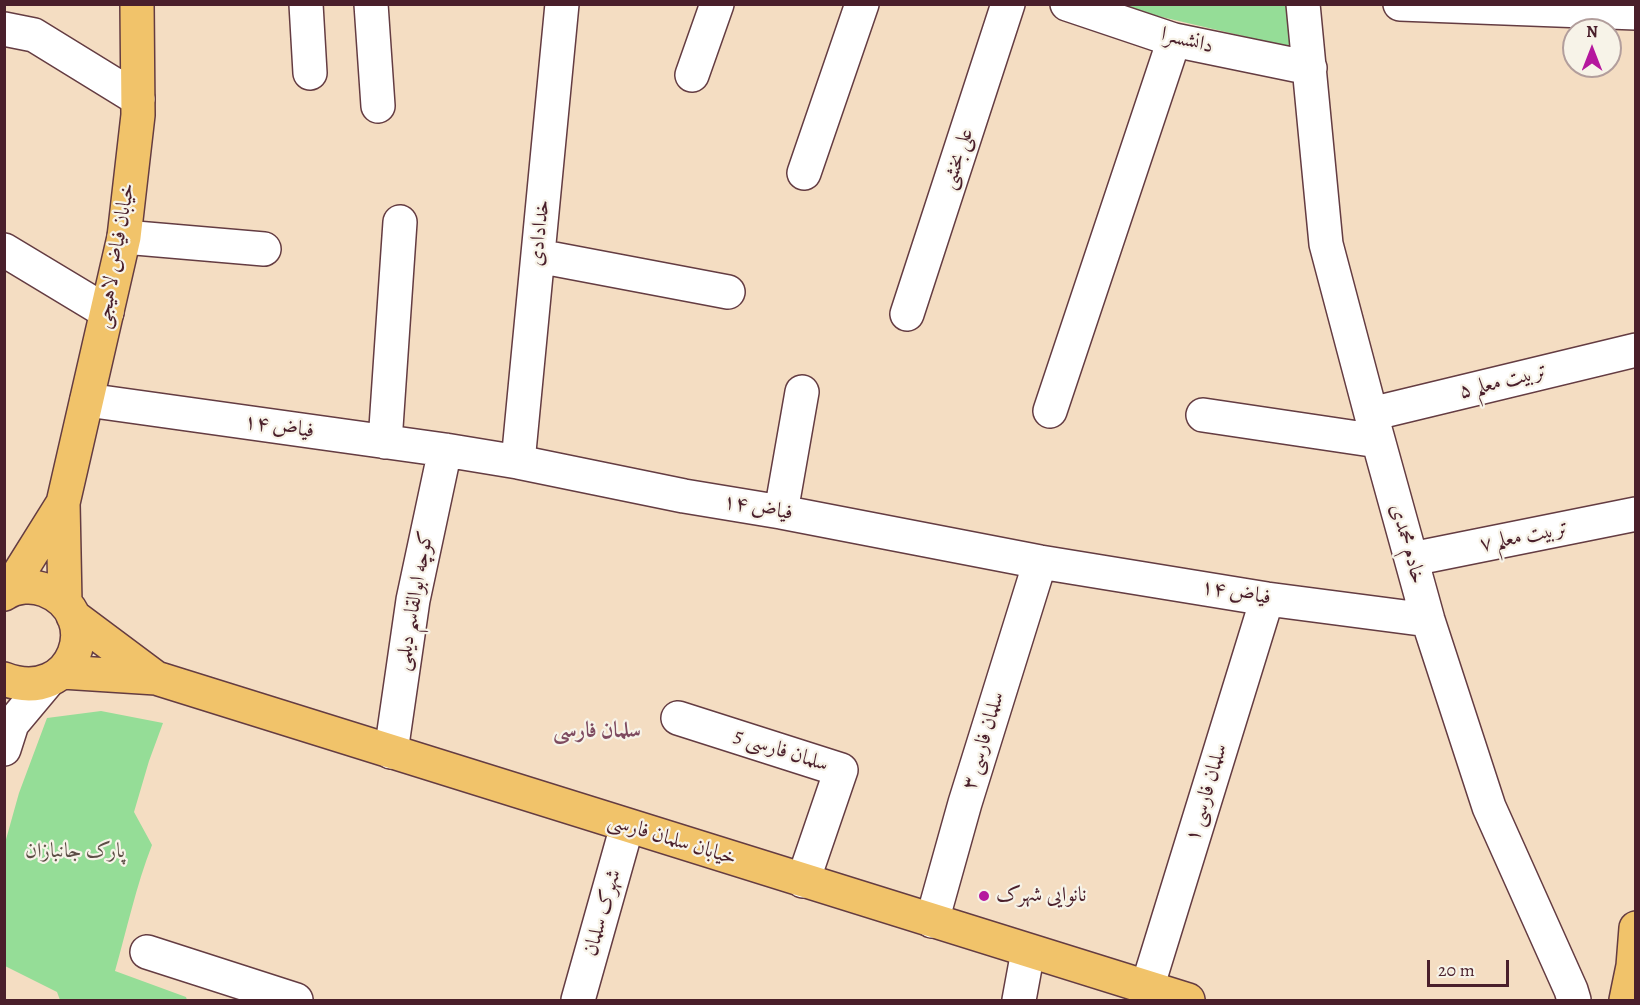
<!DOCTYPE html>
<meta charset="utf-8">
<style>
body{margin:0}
#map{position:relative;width:1640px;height:1005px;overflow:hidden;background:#f4ddc2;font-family:Alegreya,serif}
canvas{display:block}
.frame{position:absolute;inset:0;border:6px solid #4a1f2b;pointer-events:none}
.north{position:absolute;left:1562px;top:18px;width:60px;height:60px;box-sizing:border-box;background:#f7f3e8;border:2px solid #b29e9c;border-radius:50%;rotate:0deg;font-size:16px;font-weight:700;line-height:24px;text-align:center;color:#4a1f2b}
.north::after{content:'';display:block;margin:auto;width:21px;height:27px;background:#b5179e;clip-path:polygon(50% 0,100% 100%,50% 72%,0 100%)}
.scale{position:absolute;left:1427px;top:960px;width:82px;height:27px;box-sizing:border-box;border:3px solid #4a1f2b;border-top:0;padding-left:8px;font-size:18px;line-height:21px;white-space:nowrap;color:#4a1f2b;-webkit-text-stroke:4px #f7f3e8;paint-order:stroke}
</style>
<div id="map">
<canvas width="1640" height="1005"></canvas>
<div class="frame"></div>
<div class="north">N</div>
<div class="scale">20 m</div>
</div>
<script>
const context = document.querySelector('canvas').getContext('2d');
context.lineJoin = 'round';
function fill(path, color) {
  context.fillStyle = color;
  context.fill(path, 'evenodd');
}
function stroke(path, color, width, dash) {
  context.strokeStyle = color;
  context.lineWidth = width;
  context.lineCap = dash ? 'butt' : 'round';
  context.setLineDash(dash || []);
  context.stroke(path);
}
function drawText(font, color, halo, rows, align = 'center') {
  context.font = font + ' Alegreya,Amiri,serif';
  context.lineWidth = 4.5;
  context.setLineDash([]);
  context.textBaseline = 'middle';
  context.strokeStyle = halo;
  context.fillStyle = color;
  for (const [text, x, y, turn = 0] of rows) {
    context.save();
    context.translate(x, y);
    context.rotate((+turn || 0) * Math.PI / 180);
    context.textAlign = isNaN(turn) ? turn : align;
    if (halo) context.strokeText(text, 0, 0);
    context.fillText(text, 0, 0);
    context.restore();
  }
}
const green = new Path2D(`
 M1124,5H1287L1294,48L1149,14Z
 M101,711L163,723L149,761L134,812L152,845C136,886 127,929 115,971L186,997L187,1000H60L57,992L5,966V843L19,793L47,718Z`);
const minor = new Path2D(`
 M306,4L310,73
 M371,4L378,106
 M1067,4L1174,40L1310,68
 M1303,4L1326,244L1371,414L1428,620L1489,807L1571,990L1574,1000
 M1400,4L1636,13
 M4,29L34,35L138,99
 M692,75L717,4
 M804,173L862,4
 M124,237L264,249
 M4,250L107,312
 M538,256L728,292
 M907,314L1008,4
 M87,400L445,450L518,462L684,496L781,512L1040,562L1267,599L1428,620
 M1050,411L1174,40
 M1371,414L1636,350
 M1203,415L1378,441
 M385,442L400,222
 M518,462L562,4
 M781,512L802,392
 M1412,559L1636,514
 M678,718L841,770L803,881
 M4,749L12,724L48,681
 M391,752L413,600L445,450
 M932,921L965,803L1040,562
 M147,952L296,1000
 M1147,988L1267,599
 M578,1000L627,826
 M1019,1000L1028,951`);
const major = new Path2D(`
 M8,591L63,503
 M4,594C16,586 32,585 45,590C106,614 75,706 4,679
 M65,603L63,503L124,237L138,115L137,4
 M73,616L156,678
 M62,672L156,678L1188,1000
 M1626,1000L1633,966L1636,928`);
const markers = [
 [984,896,6,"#b5179e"]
];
const streetNames = [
 ["دانشسرا",1187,41,14],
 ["علی بخشی",958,159,-72],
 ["خدادادی",540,233,-84],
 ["خیابان فیاض لاهیجی",116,256,-80],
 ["تربیت معلم ۵",1503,382,-14],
 ["فیاض ۱۴",279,427,8],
 ["فیاض ۱۴",758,508,10],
 ["تربیت معلم ۷",1524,537,-11],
 ["خادم محمدی",1407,544,74],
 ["فیاض ۱۴",1236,593,9],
 ["کوچه ابوالقاسم دیلمی",415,601,-80],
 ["سلمان فارسی ۳",984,741,-73],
 ["سلمان فارسی 5",781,751,18],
 ["سلمان فارسی ۱",1207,793,-73],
 ["خیابان سلمان فارسی",672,840,17],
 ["شهرک سلمان",603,913,-74]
];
const parkNames = [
 ["پارک جانبازان",75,852]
];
const poiNames = [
 ["نانوایی شهرک",996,896]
];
const neighbourhoodNames = [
 ["سلمان فارسی",597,732]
];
fill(green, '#95dd97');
stroke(minor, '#643c42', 36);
stroke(major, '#643c42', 36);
stroke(minor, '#fff', 33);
stroke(major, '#f1c36a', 33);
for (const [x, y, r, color] of markers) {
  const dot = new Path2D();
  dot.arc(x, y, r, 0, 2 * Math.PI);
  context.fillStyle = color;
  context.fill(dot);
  stroke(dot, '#f7f3e8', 2);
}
drawText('21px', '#4a1f2b', '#f7f3e8', streetNames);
drawText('21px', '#5d4e46', '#f7f3e8', parkNames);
drawText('21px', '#4a1f2b', '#f7f3e8', poiNames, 'left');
drawText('bold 22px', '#7e4b60', '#f7f3e8', neighbourhoodNames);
</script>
